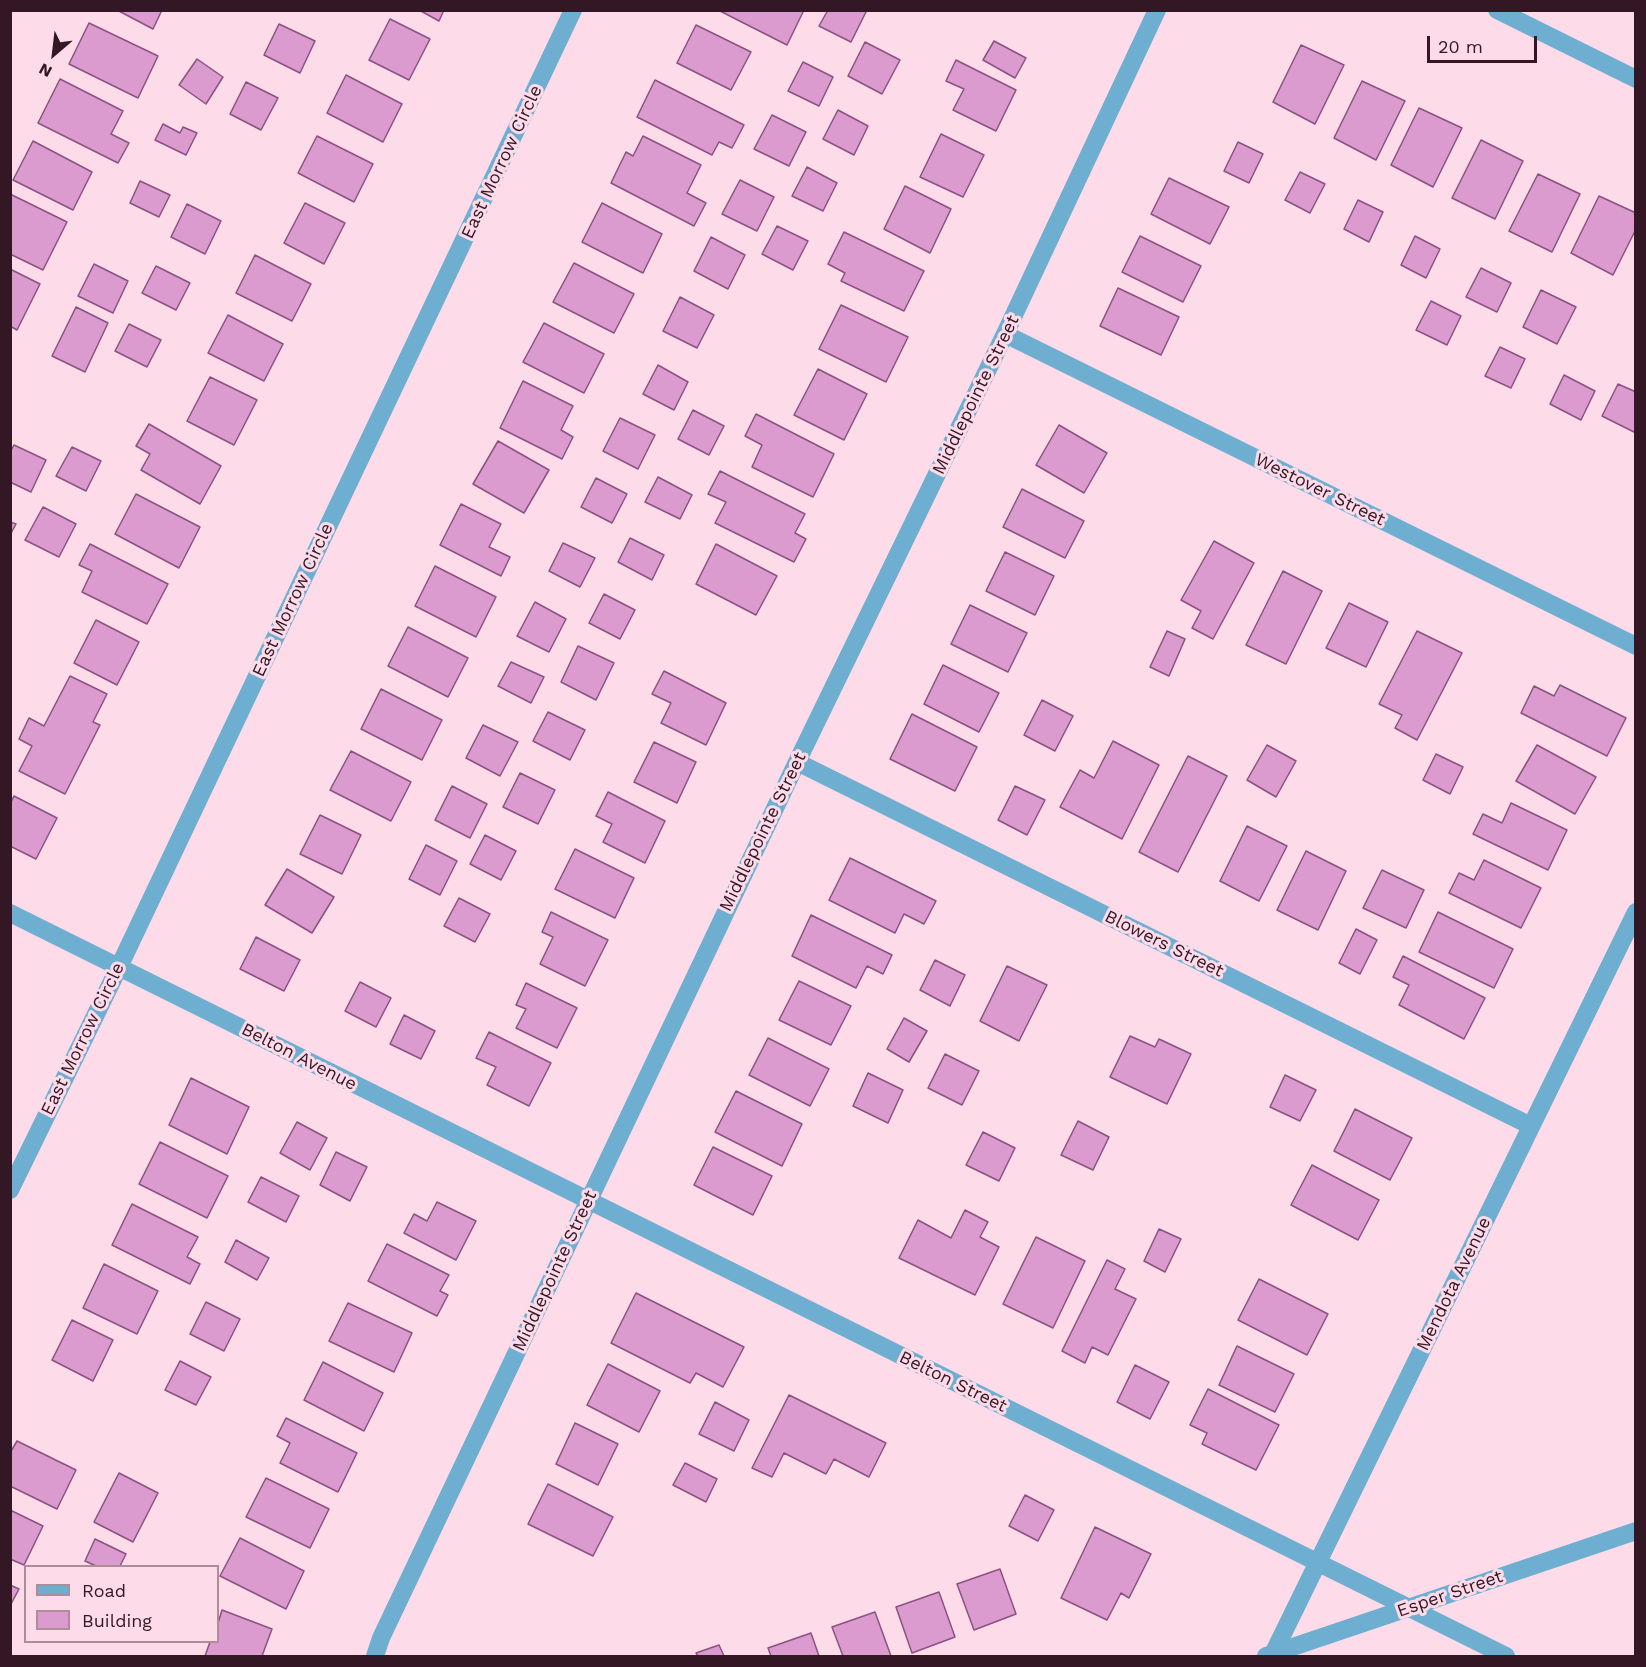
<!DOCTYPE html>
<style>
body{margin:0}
#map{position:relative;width:1646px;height:1667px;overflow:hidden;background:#fddbe8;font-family:"Work Sans",sans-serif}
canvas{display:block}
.frame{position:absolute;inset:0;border:12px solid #341724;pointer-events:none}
.legend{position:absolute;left:24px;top:1565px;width:195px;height:78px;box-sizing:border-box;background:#fddbe8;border:2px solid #ad8d9a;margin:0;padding:8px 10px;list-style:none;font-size:18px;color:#341724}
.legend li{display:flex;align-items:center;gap:12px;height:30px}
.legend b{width:30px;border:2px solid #ad8d9a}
.north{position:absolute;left:24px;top:24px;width:60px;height:60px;-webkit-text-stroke:4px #fddbe8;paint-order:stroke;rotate:208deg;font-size:16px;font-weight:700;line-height:24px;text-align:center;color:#341724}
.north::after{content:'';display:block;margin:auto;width:21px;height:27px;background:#341724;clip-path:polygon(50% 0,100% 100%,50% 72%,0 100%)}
.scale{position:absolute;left:1427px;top:36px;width:110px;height:27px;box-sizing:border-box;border:3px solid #341724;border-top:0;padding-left:8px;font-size:18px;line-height:21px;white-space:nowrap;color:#341724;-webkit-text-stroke:4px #fddbe8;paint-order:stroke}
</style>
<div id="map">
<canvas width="1646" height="1667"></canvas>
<div class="frame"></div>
<ul class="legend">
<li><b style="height:8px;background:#6eaed1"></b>Road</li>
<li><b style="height:16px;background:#db9bce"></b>Building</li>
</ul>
<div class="north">N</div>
<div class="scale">20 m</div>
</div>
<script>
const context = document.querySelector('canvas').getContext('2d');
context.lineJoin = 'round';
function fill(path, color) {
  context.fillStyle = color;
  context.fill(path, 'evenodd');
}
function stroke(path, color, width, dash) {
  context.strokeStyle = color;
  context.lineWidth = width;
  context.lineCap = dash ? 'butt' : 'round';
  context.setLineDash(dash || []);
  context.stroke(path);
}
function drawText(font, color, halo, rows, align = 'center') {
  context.font = font + ' "Work Sans",sans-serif';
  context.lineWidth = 6;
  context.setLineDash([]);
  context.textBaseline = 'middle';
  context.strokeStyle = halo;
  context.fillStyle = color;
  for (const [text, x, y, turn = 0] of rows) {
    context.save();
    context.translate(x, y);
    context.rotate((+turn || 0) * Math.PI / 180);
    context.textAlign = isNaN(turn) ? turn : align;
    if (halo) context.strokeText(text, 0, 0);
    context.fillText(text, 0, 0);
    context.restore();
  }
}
const building = new Path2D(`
 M117,10H162L153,29Z
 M419,10H444L439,21Z
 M718,10H804L787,45Z
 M828,10H863L866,12L851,42L819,26Z
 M390,19L430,39L409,80L369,60Z
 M89,23L158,56L138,98L69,64Z
 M279,24L315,41L300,73L264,55Z
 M696,25L751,52L731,90L677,63Z
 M994,41L1026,58L1015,78L983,60Z
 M865,42L900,60L882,94L848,76Z
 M1301,45L1344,65L1315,124L1273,102Z
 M197,59L223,77L206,104L179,85Z
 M956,60L1016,90L996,131L953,110L964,89L946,81Z
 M803,62L833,77L819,106L788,91Z
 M346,75L402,104L383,142L327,113Z
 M60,79L123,111L111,134L129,143L118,163L38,123Z
 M655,80L744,125L732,148L719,142L712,155L637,117Z
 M1362,81L1405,101L1376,160L1334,138Z
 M246,82L278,98L261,130L230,114Z
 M1419,108L1462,128L1433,187L1391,165Z
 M838,110L868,126L854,155L823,139Z
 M772,115L806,132L789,166L754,149Z
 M163,124L180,133L183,127L197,133L186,155L155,140Z
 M941,134L984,155L963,197L920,177Z
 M317,136L373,164L354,202L298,173Z
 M643,136L701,165L687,193L706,203L694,226L611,183L626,152L633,156Z
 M1481,140L1523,161L1495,219L1452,198Z
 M33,141L92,172L73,210L13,180Z
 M1238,142L1263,154L1249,183L1224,171Z
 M807,167L837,183L823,211L792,196Z
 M1300,172L1325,184L1310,213L1285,200Z
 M1538,174L1580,194L1552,252L1509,231Z
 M1169,178L1229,207L1210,244L1151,214Z
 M740,180L774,197L757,231L722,214Z
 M140,181L170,195L159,217L130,203Z
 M905,186L951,209L930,253L884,229Z
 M10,194L67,222L43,270L10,254Z
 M1599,196L1636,213V229L1613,275L1571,253Z
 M1358,200L1383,212L1369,242L1344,229Z
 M305,203L345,223L324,264L284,243Z
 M602,203L662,234L643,273L582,242Z
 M187,204L221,221L205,254L171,237Z
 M777,226L808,241L793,270L762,254Z
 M844,232L924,271L904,311L841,281L845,273L828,264Z
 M1140,236L1201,266L1183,302L1122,272Z
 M1415,236L1440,249L1426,278L1401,265Z
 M711,237L745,255L728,289L694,271Z
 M255,255L311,284L292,321L236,293Z
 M574,263L634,294L614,333L553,302Z
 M94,264L128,281L113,313L78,296Z
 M156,266L190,283L176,310L142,293Z
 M1481,268L1511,283L1497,312L1466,297Z
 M10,269L40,284L17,330L10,326Z
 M1118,288L1179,317L1161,355L1100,326Z
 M1541,290L1576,307L1557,344L1523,327Z
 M680,297L714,315L697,348L663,331Z
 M1431,301L1461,316L1447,345L1416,330Z
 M841,305L908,337L886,382L819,349Z
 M76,307L108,323L85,372L52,356Z
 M228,315L283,344L264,381L208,353Z
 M544,323L604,354L584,393L523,362Z
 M129,324L161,340L147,367L115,351Z
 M1500,347L1525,359L1511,388L1485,376Z
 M658,365L688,382L674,410L643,394Z
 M818,369L867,394L844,440L794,415Z
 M1564,375L1595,391L1581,420L1550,404Z
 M210,377L257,400L234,445L187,421Z
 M523,381L573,406L561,430L573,437L562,459L500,428Z
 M1618,384L1636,392V433L1602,416Z
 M693,410L724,426L709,455L678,439Z
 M756,414L834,454L813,497L752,467L762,445L745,436Z
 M620,418L655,435L638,469L603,451Z
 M149,424L221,466L200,504L141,470L150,454L136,446Z
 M1059,425L1107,453L1084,493L1036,465Z
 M498,441L549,470L524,513L473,484Z
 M14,445L46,460L31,492L10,482V452Z
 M72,447L101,461L86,491L56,476Z
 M720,471L805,514L795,533L806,539L794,562L715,523L726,502L708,494Z
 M658,477L692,495L680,519L645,502Z
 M596,478L627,494L612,523L581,507Z
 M1022,489L1084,521L1065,558L1003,527Z
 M136,494L200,527L179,568L115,534Z
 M461,504L501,524L489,547L510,557L501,576L440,545Z
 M43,507L76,524L59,557L25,540Z
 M10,522L16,524L10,535Z
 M630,538L664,555L652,580L618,562Z
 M1214,541L1254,563L1213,639L1192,628L1201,611L1181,600Z
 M563,543L595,558L580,587L549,571Z
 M90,544L168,584L147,624L82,592L92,571L79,565Z
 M716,544L777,576L756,615L696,584Z
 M1005,552L1054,576L1035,615L986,591Z
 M435,566L496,597L476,637L415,606Z
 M1283,571L1322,591L1286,664L1246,645Z
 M604,594L635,610L620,639L589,623Z
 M535,602L566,619L549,652L517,636Z
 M1349,603L1388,622L1366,667L1326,648Z
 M970,605L1027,633L1008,672L951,644Z
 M96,620L139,642L117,685L74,663Z
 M408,627L468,658L448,697L388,666Z
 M1167,631L1185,639L1169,676L1150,667Z
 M1417,631L1462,653L1417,740L1395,728L1402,715L1379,704Z
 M578,646L614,663L596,700L561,682Z
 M511,662L544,677L531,703L498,686Z
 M943,665L999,693L979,732L924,704Z
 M664,671L726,703L706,745L661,723L671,703L652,694Z
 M70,676L107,694L93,722L100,725L65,794L19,771L32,746L19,739L29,718L44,726Z
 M1560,685L1626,718L1607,756L1521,713L1534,686L1554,696Z
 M381,689L442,720L422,760L361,729Z
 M1042,700L1073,716L1055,751L1024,735Z
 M548,712L585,730L570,760L533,741Z
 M912,714L977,747L955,791L890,759Z
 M483,725L518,742L500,776L466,758Z
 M1113,741L1159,765L1122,839L1060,807L1080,770L1094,778Z
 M654,742L696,762L677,803L634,782Z
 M1267,745L1296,761L1276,797L1247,780Z
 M1537,745L1596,777L1575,814L1516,781Z
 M351,751L411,782L391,821L330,790Z
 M1436,754L1463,767L1450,794L1423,780Z
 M1188,756L1227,776L1178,872L1139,852Z
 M520,773L555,790L538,824L503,807Z
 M452,786L487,804L470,838L435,820Z
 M1015,786L1045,800L1027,835L998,820Z
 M608,792L665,821L645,863L603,842L612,824L596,816Z
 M14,796L57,818L36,859L10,846V804Z
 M1511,803L1567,830L1548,870L1473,834L1483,814L1502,823Z
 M320,815L361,835L342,874L300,854Z
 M1247,826L1287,846L1259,901L1220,881Z
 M485,835L516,851L501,880L470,864Z
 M426,845L457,861L440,895L409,879Z
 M575,849L634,878L615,918L555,889Z
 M1306,851L1346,871L1318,930L1277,910Z
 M850,858L936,901L924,924L904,914L895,933L829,900Z
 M1484,860L1541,888L1521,928L1449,893L1459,873L1474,880Z
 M287,869L334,897L312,933L265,905Z
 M1382,870L1424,890L1406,928L1363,908Z
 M459,898L490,914L475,942L444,926Z
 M551,912L608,940L585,986L540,964L553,937L542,932Z
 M1438,912L1513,949L1494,988L1419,952Z
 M811,915L892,955L883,974L867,966L856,988L792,956Z
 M1356,929L1377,940L1360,974L1339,963Z
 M256,937L300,960L284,991L240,969Z
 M1403,956L1485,998L1464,1039L1399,1005L1409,985L1393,977Z
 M935,960L965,975L950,1006L920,990Z
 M1007,966L1047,985L1019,1041L980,1021Z
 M799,981L851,1006L831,1045L779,1020Z
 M360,982L391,998L376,1027L345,1011Z
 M526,983L577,1008L557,1048L516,1028L526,1009L516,1005Z
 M404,1015L435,1031L421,1059L390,1044Z
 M904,1018L927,1031L909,1062L887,1049Z
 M489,1032L551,1063L529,1106L487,1085L496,1067L476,1058Z
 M1130,1036L1155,1047L1159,1039L1191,1054L1167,1104L1110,1077Z
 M768,1038L829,1069L810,1106L749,1075Z
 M945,1054L979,1071L962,1105L928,1088Z
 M868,1073L903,1090L888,1123L853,1106Z
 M1285,1075L1316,1090L1300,1121L1270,1107Z
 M191,1078L249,1107L227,1154L169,1125Z
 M736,1091L802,1124L782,1166L715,1132Z
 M1355,1109L1412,1138L1390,1180L1334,1151Z
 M1078,1121L1109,1137L1093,1170L1061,1155Z
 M297,1122L327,1138L310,1170L280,1153Z
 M983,1132L1015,1148L999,1181L966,1165Z
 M160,1142L228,1176L207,1218L139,1184Z
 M713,1147L772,1176L753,1215L694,1185Z
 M336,1152L367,1167L350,1201L320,1185Z
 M1312,1165L1379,1200L1358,1240L1291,1205Z
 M261,1177L299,1196L286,1222L248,1202Z
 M437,1202L476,1221L456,1260L404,1233L414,1214L427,1221Z
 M132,1204L198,1237L187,1257L200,1264L190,1284L112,1245Z
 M965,1210L988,1222L980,1237L999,1247L975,1295L899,1258L918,1220L951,1238Z
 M1159,1229L1181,1239L1165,1272L1144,1261Z
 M1036,1237L1085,1261L1053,1328L1003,1304Z
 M236,1240L269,1258L257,1280L225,1262Z
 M387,1244L449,1275L440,1291L448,1295L437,1316L368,1281Z
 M1107,1260L1125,1269L1115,1289L1136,1299L1108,1355L1092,1347L1085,1363L1062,1351Z
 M104,1264L158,1291L137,1334L83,1308Z
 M1259,1279L1328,1314L1307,1355L1238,1320Z
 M636,1293L744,1347L723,1387L696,1373L690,1383L611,1343Z
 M206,1302L240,1319L224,1351L190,1334Z
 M348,1303L412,1333L394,1372L329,1341Z
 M72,1320L113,1340L93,1381L52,1360Z
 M1237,1346L1294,1374L1275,1412L1219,1385Z
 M180,1361L211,1377L196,1405L165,1390Z
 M323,1362L383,1393L364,1431L304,1400Z
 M608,1364L660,1391L639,1432L587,1405Z
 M1135,1365L1169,1382L1150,1419L1117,1402Z
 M1208,1389L1279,1425L1256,1470L1202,1444L1207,1433L1190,1425Z
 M789,1395L886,1443L869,1477L834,1459L826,1474L784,1453L772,1477L752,1468Z
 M715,1402L749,1420L734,1451L699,1434Z
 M286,1418L357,1453L338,1492L280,1463L290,1443L277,1436Z
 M575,1423L618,1444L598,1485L556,1464Z
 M17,1441L76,1470L57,1509L10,1486V1453Z
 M685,1463L717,1479L706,1502L673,1485Z
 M119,1473L158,1493L133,1542L94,1522Z
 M266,1478L329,1509L310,1548L246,1517Z
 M548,1484L613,1517L593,1556L528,1524Z
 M1025,1495L1054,1510L1038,1541L1009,1526Z
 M10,1510L43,1526L24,1565L10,1559Z
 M1095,1527L1151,1554L1129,1598L1121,1593L1107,1620L1061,1598Z
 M240,1538L304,1571L286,1609L220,1576Z
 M95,1539L126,1554L120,1566H96L85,1561Z
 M1000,1569L1016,1614L974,1630L957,1584Z
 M10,1585L19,1589L10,1606Z
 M939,1592L955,1637L912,1653L896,1607Z
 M222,1610L272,1629L262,1656H205L210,1642H218V1623Z
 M875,1612L891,1656H843L832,1627Z
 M811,1633L819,1656H771L768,1648Z
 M719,1645L724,1656H698L696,1653Z`);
const minor = new Path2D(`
 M1005,334L1636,646
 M797,762L1531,1126
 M10,913L1506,1656
 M10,1190L119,967L573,10
 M375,1656L381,1638L797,762L1005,334L1157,10
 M1272,1656L1636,912`);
const tertiary = new Path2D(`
 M1497,10L1636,79
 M1266,1656L1636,1531`);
const streetNames = [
 ["East Morrow Circle",502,162,-65],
 ["Middlepointe Street",976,395,-64],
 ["Westover Street",1320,490,26],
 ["East Morrow Circle",293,600,-65],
 ["Middlepointe Street",763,832,-64],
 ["Blowers Street",1164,944,26],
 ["East Morrow Circle",83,1039,-64],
 ["Belton Avenue",299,1057,27],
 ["Middlepointe Street",555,1271,-65],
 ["Mendota Avenue",1454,1284,-64],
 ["Belton Street",953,1382,26],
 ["Esper Street",1450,1594,-19]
];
fill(building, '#db9bce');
stroke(building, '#8b5181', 1.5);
stroke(minor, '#6eaed1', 18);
stroke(tertiary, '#6eaed1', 18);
drawText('18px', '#341724', '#fddbe8', streetNames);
</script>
